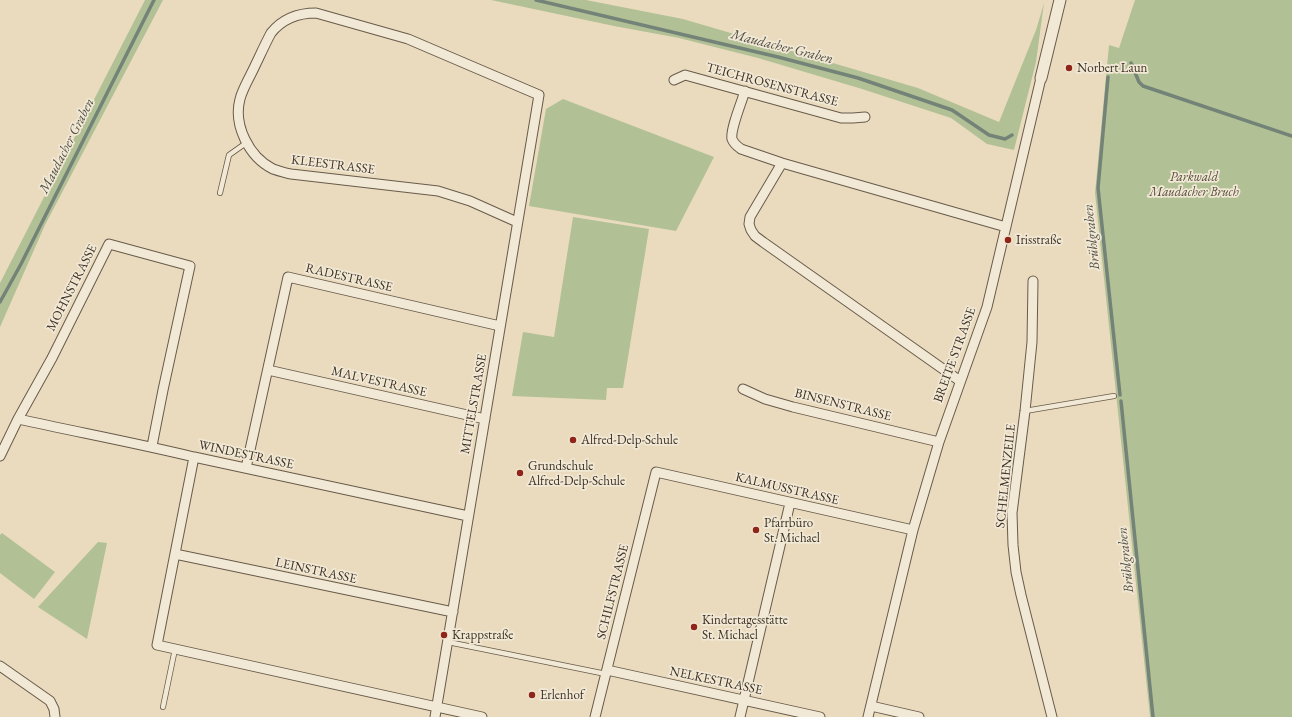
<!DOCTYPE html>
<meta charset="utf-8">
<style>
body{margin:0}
canvas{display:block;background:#eadbbe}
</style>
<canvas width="1292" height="717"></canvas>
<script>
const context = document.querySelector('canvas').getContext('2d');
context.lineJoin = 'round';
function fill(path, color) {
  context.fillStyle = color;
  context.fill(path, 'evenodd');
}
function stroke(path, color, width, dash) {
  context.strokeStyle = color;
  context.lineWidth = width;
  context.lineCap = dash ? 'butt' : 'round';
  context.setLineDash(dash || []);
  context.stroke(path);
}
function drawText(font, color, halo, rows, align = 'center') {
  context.font = font + ' "EB Garamond",serif';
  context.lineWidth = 3.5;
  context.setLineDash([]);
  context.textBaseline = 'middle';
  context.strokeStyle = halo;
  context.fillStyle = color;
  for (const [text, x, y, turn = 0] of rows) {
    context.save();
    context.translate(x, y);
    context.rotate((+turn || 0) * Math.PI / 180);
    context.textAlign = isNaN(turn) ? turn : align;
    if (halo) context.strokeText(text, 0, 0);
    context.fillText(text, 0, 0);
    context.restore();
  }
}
const green = new Path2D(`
 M145,0H163L45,225L0,327V283Z
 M491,0H586L683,19L918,88L999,122L1036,30L1044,3L1036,62L1014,150L987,144L951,118L862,89L758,58L679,38L614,26Z
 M1135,0H1292V717H1150L1095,193L1109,45L1119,48Z
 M563,99L714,157L676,231L529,206L546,109Z
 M573,217L649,229L623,388H607L606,400L512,396L523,332L554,337Z
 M2,533L55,572L34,599L0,573V535Z
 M98,542L107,543L87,639L38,607Z`);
const stream = new Path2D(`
 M536,0L778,57L858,78L952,110L989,135L1005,139L1012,135
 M1131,63L1139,82L1143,86L1292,136
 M1108,77L1098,188L1120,395
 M0,302L21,264L154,0
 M1121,401L1153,717`);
const service = new Path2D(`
 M220,193L229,155L246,143
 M1025,411L1114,396
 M448,642L606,674
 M163,707L175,649`);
const minor = new Path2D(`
 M674,80L685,75L841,118H853L865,117
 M745,91C742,101 730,130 732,139C734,144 737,146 741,149L782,163L1006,227
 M782,163L750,217L749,224L751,230L755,236L763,242L960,381
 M1033,281L1032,342L1025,411L1012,513L1013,545L1016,572L1021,595L1052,717
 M268,370L485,419
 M743,389L765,399L793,407L939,442
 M18,419C77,432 136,443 194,457L468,516
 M0,456L18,419L52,358L109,244L190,266L163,390L152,446
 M194,457L157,645L482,717
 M246,468L288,277L500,326
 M175,554L453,612
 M0,666L50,701L54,709L55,717
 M607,670L820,717
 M871,706L919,717
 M435,717L539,95L408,39L316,13C298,13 283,18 271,33C264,46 258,60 251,74C247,82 242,91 240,99C233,125 249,157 273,169C279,171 285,173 291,174L438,191L470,201L517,222
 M595,717L656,472L913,530
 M740,717L790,503
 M868,717L913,530L939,442L987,307L1041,78`);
const tertiary = new Path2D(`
 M1041,78L1060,0`);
const markers = [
 [1069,68,4,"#8f2418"],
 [1008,240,4,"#8f2418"],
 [573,440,4,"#8f2418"],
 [520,473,4,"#8f2418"],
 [756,530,4,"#8f2418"],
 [694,627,4,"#8f2418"],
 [444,635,4,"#8f2418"],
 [532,695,4,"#8f2418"]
];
const poiNames = [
 ["Norbert Laun",1077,68],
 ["Irisstraße",1016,240],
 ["Alfred-Delp-Schule",581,440],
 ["Grundschule",528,466],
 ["Alfred-Delp-Schule",528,481],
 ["Pfarrbüro",764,523],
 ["St. Michael",764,538],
 ["Kindertagesstätte",702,620],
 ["St. Michael",702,635],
 ["Krappstraße",452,635],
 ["Erlenhof",540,695]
];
const streetNames = [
 ["TEICHROSENSTRASSE",772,85,15],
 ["KLEESTRASSE",333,165,7],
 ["RADESTRASSE",349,278,13],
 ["MOHNSTRASSE",72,288,-63],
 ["BREITE STRASSE",955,355,-70],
 ["MALVESTRASSE",379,382,13],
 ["MITTELSTRASSE",474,404,-80],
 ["BINSENSTRASSE",843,405,14],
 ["WINDESTRASSE",246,455,12],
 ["SCHELMENZEILE",1006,476,-84],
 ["KALMUSSTRASSE",787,489,13],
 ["LEINSTRASSE",316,571,12],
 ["SCHILFSTRASSE",613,592,-76],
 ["NELKESTRASSE",716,681,12]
];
const parkNames = [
 ["Parkwald",1194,177],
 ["Maudacher Bruch",1194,192]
];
const waterNames = [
 ["Maudacher Graben",782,47,14],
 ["Maudacher Graben",67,146,-63],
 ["Brühlgraben",1092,237,-96],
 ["Brühlgraben",1126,560,-96]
];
fill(green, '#b2c195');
stroke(stream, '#748378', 3.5);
stroke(service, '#685b4a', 6);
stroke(minor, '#685b4a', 11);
stroke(tertiary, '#685b4a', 13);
stroke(service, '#f1e8d5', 4.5);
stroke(minor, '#f1e8d5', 9);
stroke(tertiary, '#f1e8d5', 11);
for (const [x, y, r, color] of markers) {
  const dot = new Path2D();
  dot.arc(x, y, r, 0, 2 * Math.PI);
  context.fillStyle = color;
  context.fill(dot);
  stroke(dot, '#f1e8d5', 1.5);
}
drawText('13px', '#3d3024', '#f1e8d5', poiNames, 'left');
drawText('13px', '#3d3024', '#f1e8d5', streetNames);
drawText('italic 13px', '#544d3b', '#f1e8d5', parkNames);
drawText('italic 14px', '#4f4c40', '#f1e8d5', waterNames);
</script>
